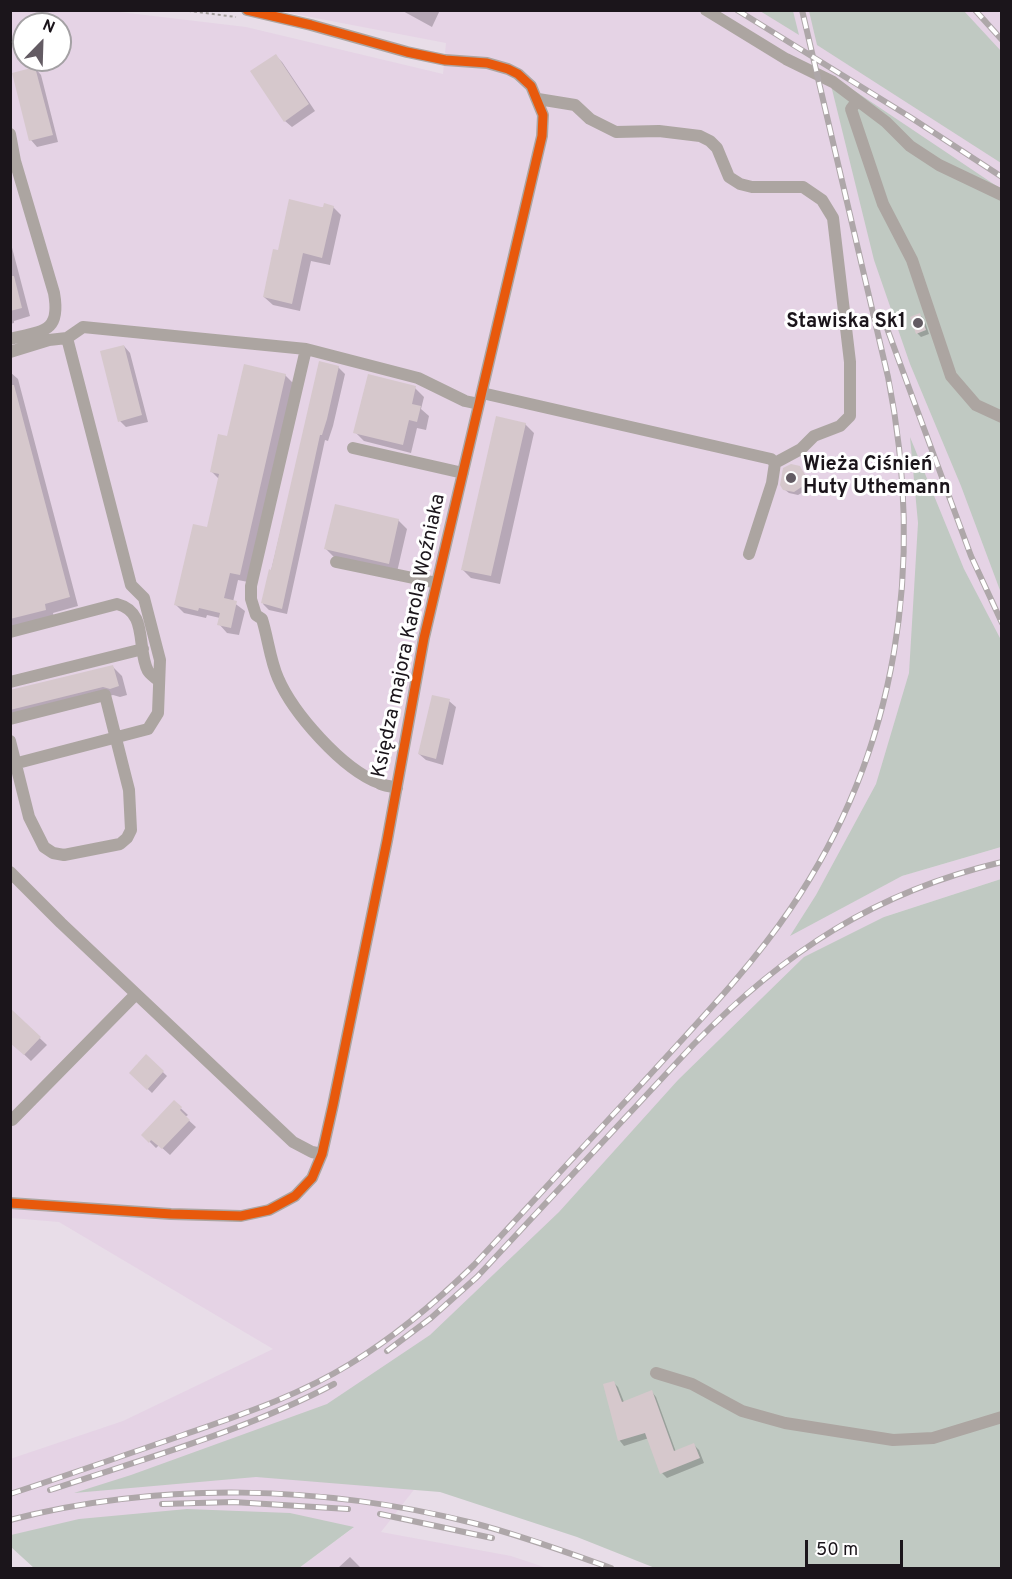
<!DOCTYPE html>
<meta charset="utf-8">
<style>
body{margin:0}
#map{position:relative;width:1012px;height:1579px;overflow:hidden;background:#e8dde8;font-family:Overpass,sans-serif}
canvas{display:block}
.frame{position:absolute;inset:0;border:12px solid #1b151b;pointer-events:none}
.north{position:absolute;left:12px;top:12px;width:60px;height:60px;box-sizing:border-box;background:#fff;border:2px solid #a4a1a4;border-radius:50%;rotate:23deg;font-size:16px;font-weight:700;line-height:24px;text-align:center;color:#1b151b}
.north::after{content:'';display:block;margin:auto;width:21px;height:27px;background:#635b63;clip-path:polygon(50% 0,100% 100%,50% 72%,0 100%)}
.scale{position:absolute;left:805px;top:1540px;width:98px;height:27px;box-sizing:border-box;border:3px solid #1b151b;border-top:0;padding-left:8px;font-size:18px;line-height:21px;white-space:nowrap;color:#1b151b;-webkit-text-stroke:4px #fff;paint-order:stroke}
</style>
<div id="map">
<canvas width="1012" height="1579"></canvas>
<div class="frame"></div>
<div class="north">N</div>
<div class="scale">50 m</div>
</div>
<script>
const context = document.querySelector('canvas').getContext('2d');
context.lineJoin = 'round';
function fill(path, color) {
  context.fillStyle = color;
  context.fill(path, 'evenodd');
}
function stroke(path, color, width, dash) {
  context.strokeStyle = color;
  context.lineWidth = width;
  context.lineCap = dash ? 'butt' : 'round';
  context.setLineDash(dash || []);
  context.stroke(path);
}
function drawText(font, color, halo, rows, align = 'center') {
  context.font = font + ' Overpass,sans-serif';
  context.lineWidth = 6;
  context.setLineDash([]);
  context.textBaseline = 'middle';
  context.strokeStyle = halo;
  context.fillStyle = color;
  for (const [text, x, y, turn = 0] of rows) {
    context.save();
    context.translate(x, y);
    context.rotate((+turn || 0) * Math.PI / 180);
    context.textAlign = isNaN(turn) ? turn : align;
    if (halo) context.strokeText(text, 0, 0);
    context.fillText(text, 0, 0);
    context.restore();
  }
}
const built = new Path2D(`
 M11,11H111L246,27L443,74L446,43L279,11H998L1002,15L1001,642L888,770L837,870L792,934L902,876L1001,847V879L884,917L441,1455L381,1532L511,1556L547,1568H299L353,1528L11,1545L10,1459L123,1421L273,1349L59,1222L11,1218ZM24,24H60V60H24Z`);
const green = new Path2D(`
 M760,11H793L799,35Z
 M809,11H964L1001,51V163L817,45Z
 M828,73L1001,189V593L961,486L910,364L874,260Z
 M910,437L964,569L1001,640V847L902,876L790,936L816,895L876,784L909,673L918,523Z
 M1001,879V1568H655L577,1537L440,1492L256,1477L74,1493L131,1475L327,1404L430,1335L559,1212L678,1080L804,957L884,917Z
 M187,1509L290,1513L354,1527L299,1568H34L11,1547V1535L79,1519Z`);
const shadow = new Path2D(`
 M401,10H440L432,27Z
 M276,56L282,62L315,111L292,127L285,121Z
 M35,68L41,75L58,142L37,147L31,140Z
 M333,207L341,215L330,265L311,261L300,311L273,305L264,297L279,252L321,208Z
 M10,240L30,316L14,321V323L10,324Z
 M920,315L924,319L929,334L921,337L917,333Z
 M124,346L130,353L148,422L126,427L120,421Z
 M321,363L338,367L345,374L333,426L328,441L325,440L287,614L269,610L263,604Z
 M10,372L18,379L78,606L53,613L54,618L10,630Z
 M285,375L294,384L248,582L238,580L233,602L245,611L239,635L227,633L219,624L220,618L207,615L206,618L184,613L176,605L208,529L219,479L211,471L228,438Z
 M415,388L424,397L421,409L429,416L426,430L417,428L411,453L364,441L355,432Z
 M525,424L534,433L500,584L471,578L462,569Z
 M799,467L809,480L807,490L798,495L789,493L784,489Z
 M398,520L407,529L397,572L335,558L326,549Z
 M113,667L122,676L127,695L120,697L113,695L17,719L10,725V691Z
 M449,701L456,707L443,765L426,760L419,754Z
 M10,1010L47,1045L31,1061L10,1041Z
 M146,1056L167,1076L152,1093L131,1073Z
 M174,1102L188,1115L185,1117L196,1127L170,1155L159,1145L156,1148L143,1135Z
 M613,1382L618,1387L624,1402L652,1392L656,1397L676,1452L694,1445L699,1450L704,1463L667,1478L662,1473L649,1438L624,1446L620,1441L604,1385Z
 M350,1557L361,1568H338Z`);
const building = new Path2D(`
 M276,54L309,104L284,122L250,71Z
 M35,67L53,135L29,141L12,73Z
 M289,199L321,207H323L324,203L334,206L322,258L303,253L292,304L263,297L273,249L278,250Z
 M10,276H14L22,308L10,311Z
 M920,313L926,330L916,334L910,317Z
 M124,345L142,415L118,422L100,351Z
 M319,361L339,366L327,419L322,435H320L282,609L261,603L269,569L271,570Z
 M244,364L286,374L240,575L230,573L224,598L237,601L231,628L217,625L220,613L199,608L198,611L174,605L193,524L207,527L219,474L210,472L218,434L227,436Z
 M368,374L416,386L412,404L421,406L417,422L409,420L403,445L353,433Z
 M10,385H14L70,597L45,604L46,610L10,619Z
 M496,416L526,423L491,576L461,570Z
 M791,464L800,466L805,475L803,486L794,492L783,490L780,485L783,468Z
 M335,504L399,519L389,564L324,549Z
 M113,665L119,686L110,689L103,687L10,710V690Z
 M432,695L450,699L436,759L418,754Z
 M10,1008L41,1037L24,1055L10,1043Z
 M146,1054L164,1071L147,1090L129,1073Z
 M174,1100L182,1107L180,1110L190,1120L162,1149L151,1140L149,1143L141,1135Z
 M614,1381L622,1402L652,1390L674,1451L694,1443L700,1458L660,1474L645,1433L618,1441L603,1384Z`);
const path = new Path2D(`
 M182,10L236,17`);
const minor = new Path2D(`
 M706,10L786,59L833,82L886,122L910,146L939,165L1002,195
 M538,99L575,105L590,119L616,132L659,131L700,136L710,141L717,148L729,177L740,184L752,187H803L822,200L833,218L850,362V416L840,426L814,436L801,449L775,463
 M857,101L851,109L883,204L912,260L951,376L976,405L1002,417
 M10,134L15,161L54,293C61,332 44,331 10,339
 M306,349L251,586V599L256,615L262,619C268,638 270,660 278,678C293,713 342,769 379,783C384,786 391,786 397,788
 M10,352L49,340L67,338L83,327L306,349L418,378L465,401L479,404
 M482,393L771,459L775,463L772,483L749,554
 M353,448L463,473
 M336,562L437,583
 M10,632L117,604C149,612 136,648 148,671C150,674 155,678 159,681
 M10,682L143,649
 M10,719L105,695L129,790L131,830L127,838L120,844L64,855L53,853L44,847L29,817L10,741
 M10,765L148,729L158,713L160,660L144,598L131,585L67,338
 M10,872L61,923L293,1142L312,1152L322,1154
 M12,1120L136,994
 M10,1203L171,1214L241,1216L269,1210L295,1196L312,1178L322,1154L333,1105L387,841L424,638L542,136L543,115L531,86L518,74L508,69L487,63L445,60L407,52L311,25L247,10
 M656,1373L692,1384L742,1411L785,1423L893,1440L933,1438L1002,1417`);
const rail = new Path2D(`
 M737,10L910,117L1002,177
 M975,10L1002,40
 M881,312L971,556L1002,623
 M387,1351L431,1318L477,1277L694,1044C784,952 875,892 1002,862
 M50,1490C146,1458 245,1431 334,1384
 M10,1494C68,1475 125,1455 183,1435C240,1415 298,1396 350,1364C396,1336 436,1302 474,1265C532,1203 589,1140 647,1078C697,1023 749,970 791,908C899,749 925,563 888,377L802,10
 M162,1504L233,1502L348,1509
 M380,1514L492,1538
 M10,1520C161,1481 323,1485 473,1523C520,1535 566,1552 611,1568`);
const cycleway = new Path2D(`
 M10,1203L171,1214L241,1216L269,1210L295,1196L312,1178L322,1154L333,1105L387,841L424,638L542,136L543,115L531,86L518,74L508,69L487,63L445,60L407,52L311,25L247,10`);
const markers = [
 [918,323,6,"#635b63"],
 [791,478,6,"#635b63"]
];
const poiNames = [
 ["Stawiska Sk1",906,323],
 ["Wieża Ciśnień",803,466,"left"],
 ["Huty Uthemann",803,489,"left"]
];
const streetNames = [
 ["Księdza majora Karola Woźniaka",410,636,-78]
];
fill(built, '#e5d3e5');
fill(green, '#c0c9c2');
fill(shadow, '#0003');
fill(building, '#d6c8cc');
stroke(path, '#a59f9d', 2, [3, 3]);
stroke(minor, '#aca5a1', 12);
stroke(rail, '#aea7a9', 6);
stroke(rail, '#fff', 4, [11]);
stroke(cycleway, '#e8590c', 9);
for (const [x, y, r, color] of markers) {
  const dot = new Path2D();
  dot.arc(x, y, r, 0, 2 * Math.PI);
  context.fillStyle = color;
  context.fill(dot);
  stroke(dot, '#fff', 2);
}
drawText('bold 20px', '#1b151b', '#fff', poiNames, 'right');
drawText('20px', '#1b151b', '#fff', streetNames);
</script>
